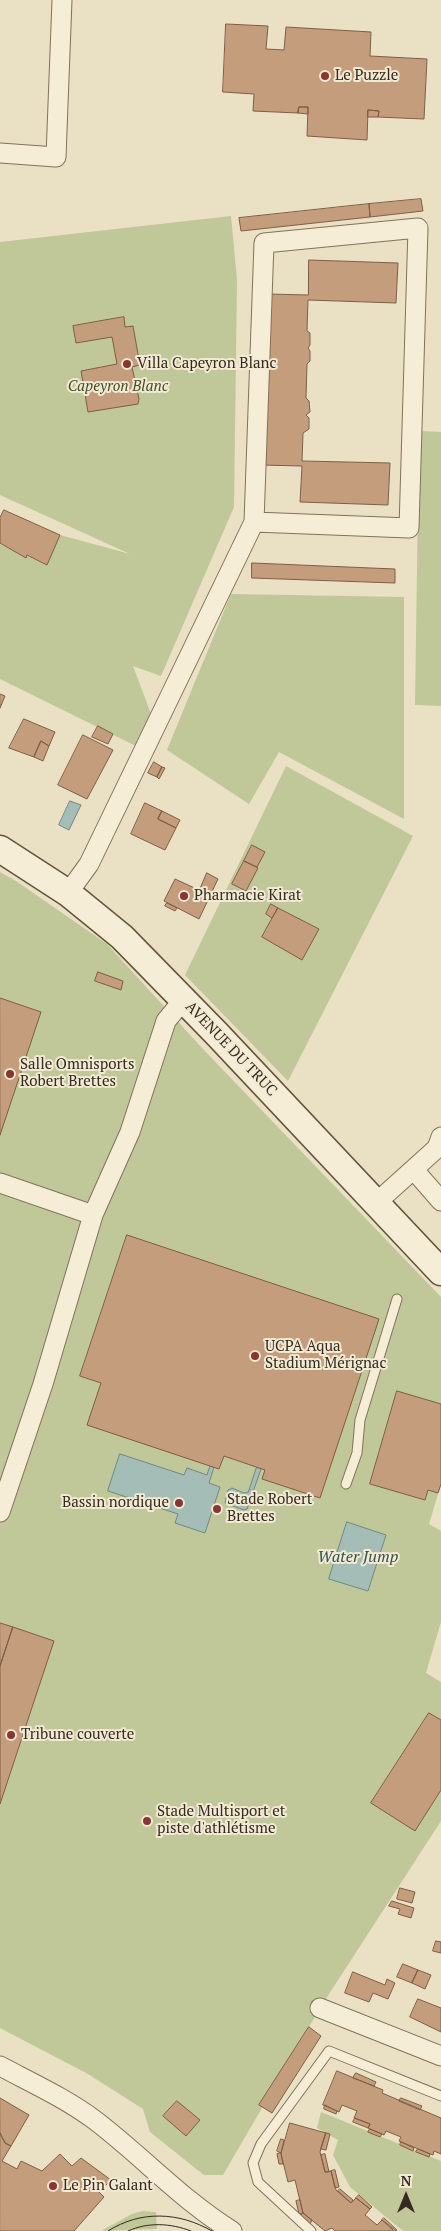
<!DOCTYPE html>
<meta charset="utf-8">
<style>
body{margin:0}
#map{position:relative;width:441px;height:2231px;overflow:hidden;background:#eae0c4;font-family:"PT Serif",serif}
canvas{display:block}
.north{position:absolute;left:381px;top:2171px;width:50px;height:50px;-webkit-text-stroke:4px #f2ead3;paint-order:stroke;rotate:0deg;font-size:14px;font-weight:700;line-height:20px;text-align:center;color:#342a1f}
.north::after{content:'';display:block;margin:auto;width:18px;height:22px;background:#342a1f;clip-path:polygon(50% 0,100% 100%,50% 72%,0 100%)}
</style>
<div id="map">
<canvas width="441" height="2231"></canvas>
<div class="north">N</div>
</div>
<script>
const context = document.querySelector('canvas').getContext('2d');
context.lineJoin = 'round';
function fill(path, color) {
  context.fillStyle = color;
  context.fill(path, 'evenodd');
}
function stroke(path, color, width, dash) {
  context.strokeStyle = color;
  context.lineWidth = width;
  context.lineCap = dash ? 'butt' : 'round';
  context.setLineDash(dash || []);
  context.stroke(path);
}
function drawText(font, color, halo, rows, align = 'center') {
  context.font = font + ' "PT Serif",serif';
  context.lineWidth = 4;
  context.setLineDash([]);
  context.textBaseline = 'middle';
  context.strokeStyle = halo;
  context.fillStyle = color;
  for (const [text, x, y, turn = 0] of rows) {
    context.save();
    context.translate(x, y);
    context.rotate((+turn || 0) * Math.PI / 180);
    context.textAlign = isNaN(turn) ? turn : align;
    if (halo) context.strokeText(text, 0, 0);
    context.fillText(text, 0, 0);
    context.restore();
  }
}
const green = new Path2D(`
 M231,216L237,280L234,507L161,676L133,666L155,725L138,747L0,679V544L46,564L60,535L130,554L0,495V242Z
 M419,431L441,432V706L415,705Z
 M231,594L404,597V819L279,752L249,804L167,750Z
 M286,766L413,836L288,1081L185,975Z
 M0,872L16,881L107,944L202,1048L441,1297V1484L429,1524L441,1531V1622L426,1673L441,1682V1821L320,2008L223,2175H204L150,2132L143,2109L88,2074L0,2028Z
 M321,2112L441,2161V2231H403L350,2187L333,2155L338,2140L317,2128Z
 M143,2211L156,2212L157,2229L101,2231L132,2214Z`);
const water = new Path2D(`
 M70,801L81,805L69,830L59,825Z
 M120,1454L184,1475L187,1468L207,1475L210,1466L214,1467L209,1483L220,1487L205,1533L175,1523L178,1514L108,1491Z
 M257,1467L261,1469L247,1509L244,1510L225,1503L228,1490L232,1488L244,1493L248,1492Z
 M347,1522L386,1535L368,1591L329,1579Z`);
const building = new Path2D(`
 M226,24L268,26L266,49L284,50L286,27L371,32L370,56L427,59L424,119L378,117L379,111L368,110L367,140L307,136L308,107H299L298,113L253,111L254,94L223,92Z
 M299,107H308V114L298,113Z
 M368,110L379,111L378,117H368Z
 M421,199L423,211L370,217L369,204Z
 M369,204L370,217L241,231L239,218Z
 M309,260L398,263L396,303L308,300L307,331L310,333V345L308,348L310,351V361L307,364L306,398L309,401L310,412L306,415L309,418V429L303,433L302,461L390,463L388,505L300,502L302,466L261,465L268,294L308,295Z
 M124,317L125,327L133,326L140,365L132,367L139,399L138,404L88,412L81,371L117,364L112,337L76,343L73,326Z
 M4,510L60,535L47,565L27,555L26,558L0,543V518Z
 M252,563L395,569V583L252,578Z
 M0,694L5,696L0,708Z
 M24,719L55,732L49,746L41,741L34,757L9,748Z
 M98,726L113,734L108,744L92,737Z
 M83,735L113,750L87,799L58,785Z
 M41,741L49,746L43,761L34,757Z
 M154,762L162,767L157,777L148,773Z
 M162,767L165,768L159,779L157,777Z
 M145,803L162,811L158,819L176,828L165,850L131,834Z
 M162,811L180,820L176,828L158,819Z
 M252,845L265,852L257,867L244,861Z
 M244,861L258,868L246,891L232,884Z
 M207,873L218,879L199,919L164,901L175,879L199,890Z
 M167,903L177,908L175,911L165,906Z
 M271,904L278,908L272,918L266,914Z
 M278,908L319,929L302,960L262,937Z
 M98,972L123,981L121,990L95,981Z
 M0,998L41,1012L0,1135Z
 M127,1235L379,1319L320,1498L262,1479L265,1470L224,1456L219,1469L87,1425L101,1383L80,1376Z
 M397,1391L441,1404V1484L438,1493L428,1490L425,1500L370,1484Z
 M0,1623L13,1627L0,1666Z
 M13,1627L54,1641L0,1804V1666Z
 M429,1713L441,1720V1790L415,1831L371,1803Z
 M400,1888L415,1892L412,1903L397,1899Z
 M392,1901L414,1908L411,1918L398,1914L400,1909L389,1906Z
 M436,1941L441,1942V1953L433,1951Z
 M403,1964L418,1970L412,1983L397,1977Z
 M418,1970L431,1975L425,1989L412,1983Z
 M353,1972L385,1985L387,1979L395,1983L388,1999L373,1993L369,2002L345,1993Z
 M418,1999L441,2008V2032L410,2017Z
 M309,2027L321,2036L272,2113L259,2105Z
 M337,2071L383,2090L382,2093L441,2118V2154L434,2151L433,2155L399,2141L401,2137L386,2131L384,2135L368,2128L370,2124L354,2118L357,2111L342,2105L339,2112L323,2105Z
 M356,2073L376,2082L374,2086L353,2078Z
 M0,2098L29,2115L11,2146L5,2143L0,2133Z
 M401,2098L422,2106L420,2110L399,2101Z
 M177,2101L200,2120L186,2136L163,2116Z
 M325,2105L337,2111L336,2114L324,2109Z
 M355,2118L370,2124L368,2128L353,2122Z
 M290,2123L326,2133L320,2152L325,2172L331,2171L336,2190L351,2203L356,2198L370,2209L365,2215L377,2225L382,2220L394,2231H335L332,2228L325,2231L303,2213L295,2180L288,2182L281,2154Z
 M370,2129L382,2134L380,2137L368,2132Z
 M0,2133L5,2143L11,2146L2,2161L17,2169L21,2161L42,2171L60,2154L72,2166L81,2158L111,2180L99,2192L104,2197L74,2231H0Z
 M326,2133L330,2134L326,2150L321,2149Z
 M281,2139L284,2140L281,2153L277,2151Z
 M401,2142L414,2148L413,2151L400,2145Z
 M418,2149L430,2154L429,2157L416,2152Z
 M281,2153L283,2164H279L277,2154Z
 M325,2154L329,2172H325L321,2155Z
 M335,2170L339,2187L335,2188L331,2171Z
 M340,2189L353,2200L351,2203L338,2191Z
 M359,2195L372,2207L370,2209L356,2198Z
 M300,2200L303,2213L299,2214L296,2201Z
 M303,2213L312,2220L310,2224L301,2216Z
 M384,2218L397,2230L396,2231L382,2220Z`);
const lane = new Path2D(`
 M346,1484L357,1453L360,1420L397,1299
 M311,2231L258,2182L253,2163L261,2144L329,2051L441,2096`);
const street = new Path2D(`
 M0,153L56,157L62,0
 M68,893L89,864L254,522L264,243L418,228L409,528L254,522
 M414,1170L441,1201
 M0,1183L93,1215
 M376,1203L437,1148L441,1137
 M0,1512L43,1384L93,1215L130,1132L166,1021L184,999
 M320,2008L441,2056
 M0,2066C32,2083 67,2099 96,2121C143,2157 182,2200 232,2231`);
const secondary = new Path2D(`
 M0,849L68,893L122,937L216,1033L441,1272`);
const tram = new Path2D(`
 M108,2231C141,2210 179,2212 212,2231
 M128,2231C148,2222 170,2223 191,2231`);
const markers = [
 [325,76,5,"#8c3432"],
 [127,364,5,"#8c3432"],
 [184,896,5,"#8c3432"],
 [10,1074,5,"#8c3432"],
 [255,1356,5,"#8c3432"],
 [179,1503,5,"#8c3432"],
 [217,1509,5,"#8c3432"],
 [11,1735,5,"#8c3432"],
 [147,1821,5,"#8c3432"],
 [53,2186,5,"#8c3432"]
];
const poiNames = [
 ["Le Puzzle",335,76],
 ["Villa Capeyron Blanc",137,364],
 ["Pharmacie Kirat",194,896],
 ["Salle Omnisports",20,1065],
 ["Robert Brettes",20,1082],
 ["UCPA Aqua",265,1347],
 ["Stadium Mérignac",265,1364],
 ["Stade Robert",227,1500],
 ["Brettes",227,1517],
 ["Bassin nordique",169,1503,"right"],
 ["Tribune couverte",21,1735],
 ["Stade Multisport et",157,1812],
 ["piste d'athlétisme",157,1829],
 ["Le Pin Galant",63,2186]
];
const parkNames = [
 ["Capeyron Blanc",118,387]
];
const streetNames = [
 ["AVENUE DU TRUC",231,1049,46]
];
const waterNames = [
 ["Water Jump",358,1557]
];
fill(green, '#c0c799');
fill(water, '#a5bdb7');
stroke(water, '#6d8a84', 1);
fill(building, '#c49d7d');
stroke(building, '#7f5e44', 1);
stroke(lane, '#82725c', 11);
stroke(street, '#82725c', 21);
stroke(secondary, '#64533f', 29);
stroke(lane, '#f5edd6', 9);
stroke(street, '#f5edd6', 19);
stroke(secondary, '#f5edd6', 26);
stroke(tram, '#342a1f', 1);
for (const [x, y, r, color] of markers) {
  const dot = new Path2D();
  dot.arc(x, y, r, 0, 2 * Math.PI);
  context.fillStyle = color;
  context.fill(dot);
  stroke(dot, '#f2ead3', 2);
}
drawText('15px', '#342a1f', '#f2ead3', poiNames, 'left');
drawText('italic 15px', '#434e27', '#f2ead3', parkNames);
drawText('15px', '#342a1f', '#f2ead3', streetNames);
drawText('italic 16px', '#2f5251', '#f2ead3', waterNames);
</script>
